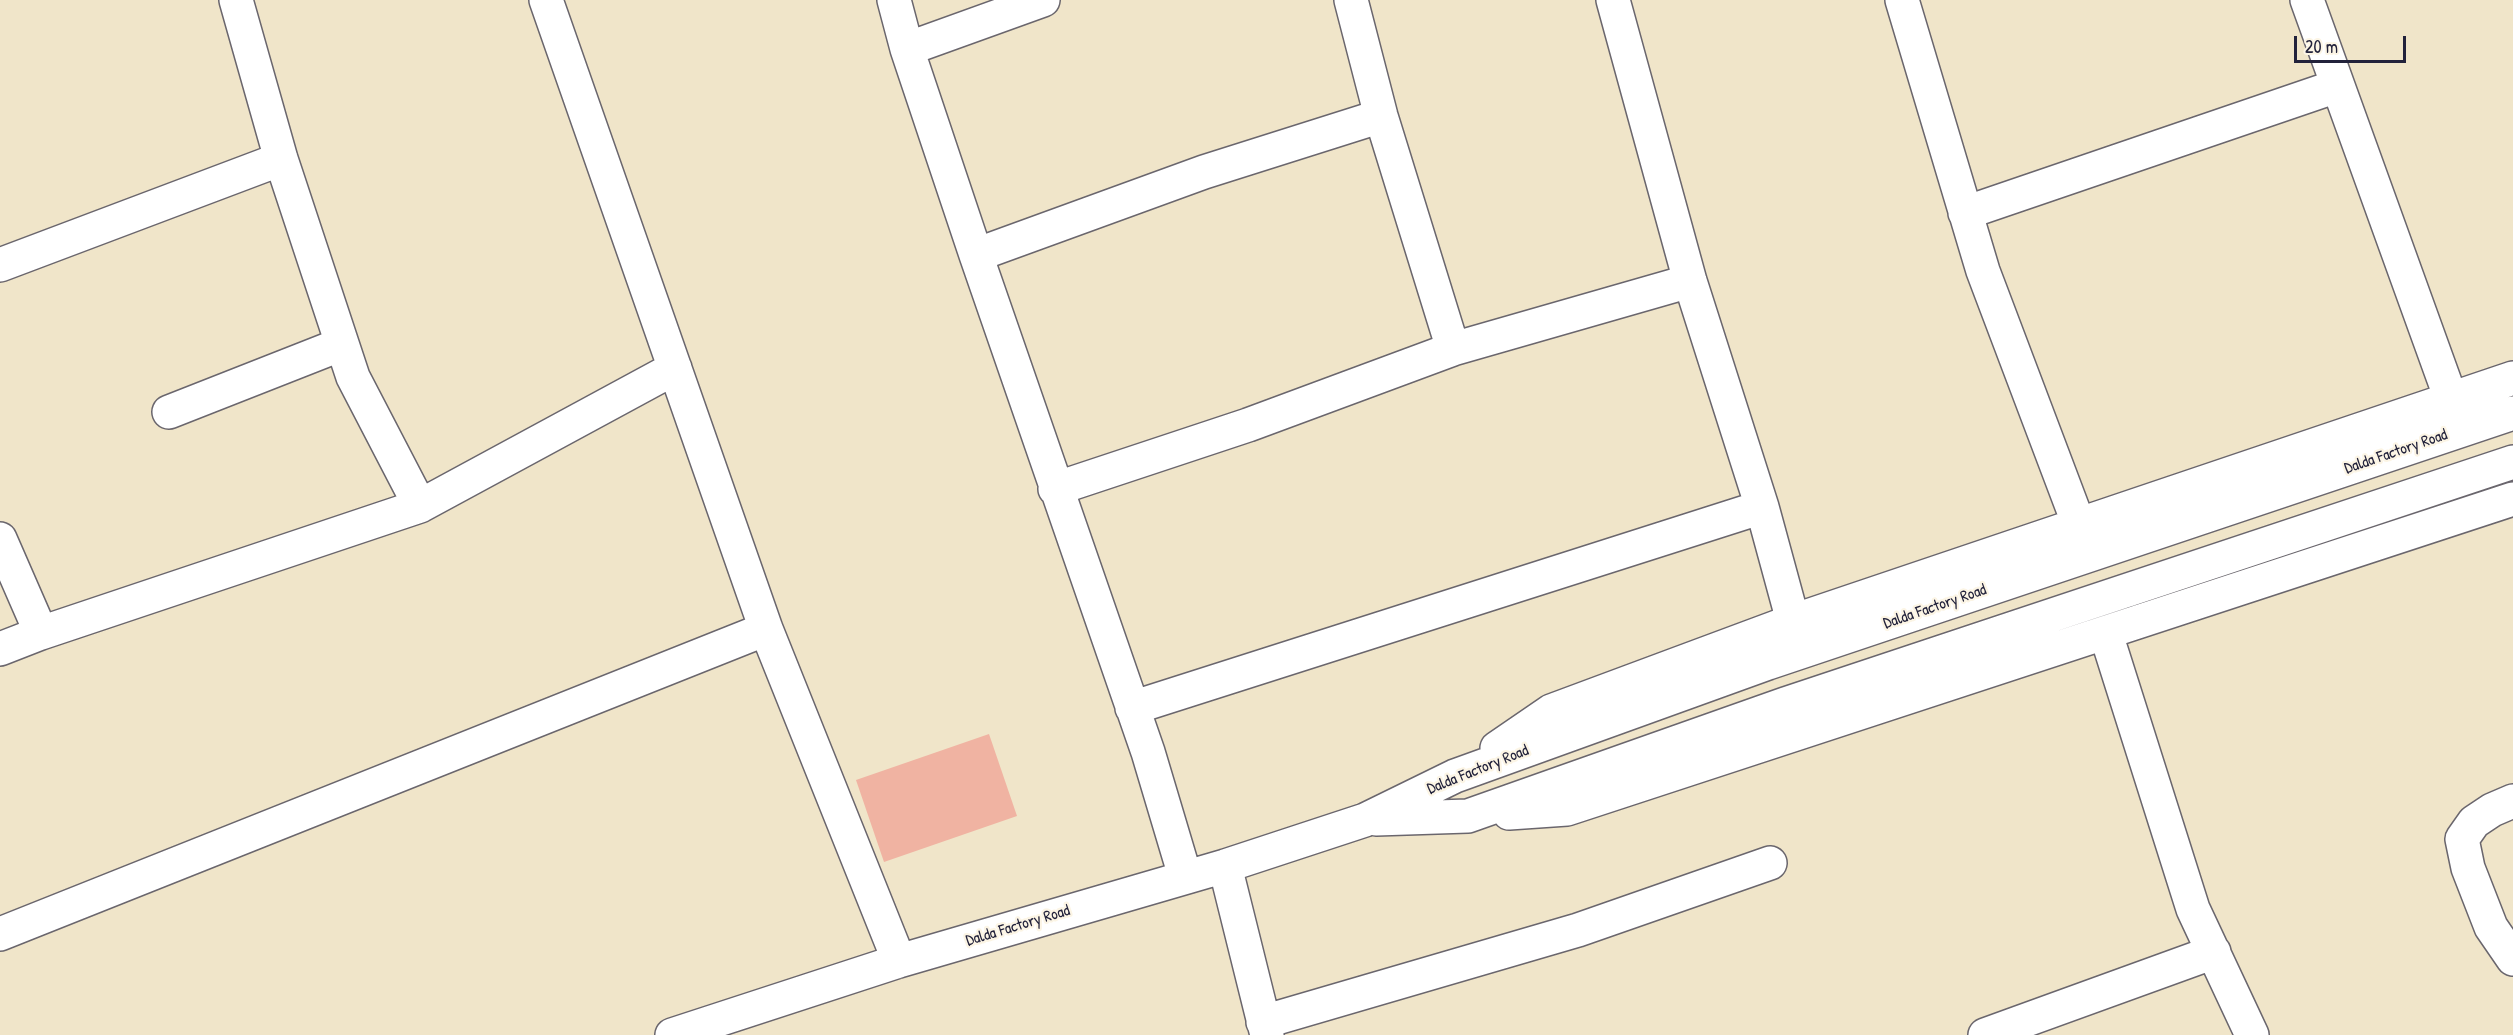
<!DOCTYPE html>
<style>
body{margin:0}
#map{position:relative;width:2513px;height:1035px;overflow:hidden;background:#f0e5c9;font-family:"Patrick Hand",sans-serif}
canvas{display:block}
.scale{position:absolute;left:2294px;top:36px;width:112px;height:27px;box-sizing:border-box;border:3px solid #22223b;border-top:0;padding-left:8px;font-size:18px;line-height:21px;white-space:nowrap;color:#22223b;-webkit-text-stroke:4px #fcf5e5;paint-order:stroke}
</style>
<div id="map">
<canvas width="2513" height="1035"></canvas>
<div class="scale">20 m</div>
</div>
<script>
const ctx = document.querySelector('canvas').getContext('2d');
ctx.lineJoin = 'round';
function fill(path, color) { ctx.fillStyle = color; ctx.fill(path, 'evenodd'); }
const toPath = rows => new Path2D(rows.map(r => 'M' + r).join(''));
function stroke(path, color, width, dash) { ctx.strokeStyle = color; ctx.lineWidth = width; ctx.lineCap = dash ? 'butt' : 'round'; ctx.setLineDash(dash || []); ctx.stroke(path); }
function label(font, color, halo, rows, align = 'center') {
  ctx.font = font + ' "Patrick Hand",sans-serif'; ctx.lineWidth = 4.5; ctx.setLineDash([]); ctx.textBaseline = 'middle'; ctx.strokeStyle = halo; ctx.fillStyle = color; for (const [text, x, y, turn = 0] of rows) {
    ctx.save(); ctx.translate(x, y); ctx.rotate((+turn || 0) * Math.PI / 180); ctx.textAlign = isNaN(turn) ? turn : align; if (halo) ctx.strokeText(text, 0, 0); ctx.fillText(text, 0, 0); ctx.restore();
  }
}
fill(toPath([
 [989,734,1017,816,884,862,856,780]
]), '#f0b3a2');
const minor = toPath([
 [546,0,766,629,899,961],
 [894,0,907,49,976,255,1148,752,1185,876],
 [1351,0,1381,116,1453,349],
 [1613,0,1690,281,1762,507,1793,621],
 [1902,0,1983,271,2079,525],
 [2307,0,2451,399],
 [907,49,1043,0],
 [1965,213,2337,86],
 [976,255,1204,172,1381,116],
 [0,265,281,159],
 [169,412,342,344],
 [1055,489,1248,425,1453,349,1690,281],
 [420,506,675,368],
 [0,539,41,633,0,649],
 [41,633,420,506,353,377,281,159,236,0],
 [2106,634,2193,909,2252,1035],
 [1132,708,1762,507],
 [1497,748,1551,711,1793,621,2513,378],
 [2513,801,2492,810,2474,822,2462,839,2468,868,2491,927,2513,959],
 [1509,813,1567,809,2513,499],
 [1376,819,1468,816,1785,704,2513,462],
 [1225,866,1267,1035],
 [0,934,766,629],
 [1263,1022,1578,930,1770,863],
 [672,1035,899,961,1225,866,1365,820,1455,776,1768,663,2513,413],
 [1985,1035,2214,952]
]);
stroke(minor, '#6a666d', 36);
stroke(minor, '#fff', 33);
label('16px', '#22223b', '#fcf5e5', [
 ["Dalda Factory Road",2396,452,-19],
 ["Dalda Factory Road",1935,607,-19],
 ["Dalda Factory Road",1478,770,-22],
 ["Dalda Factory Road",1018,926,-17]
]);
</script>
